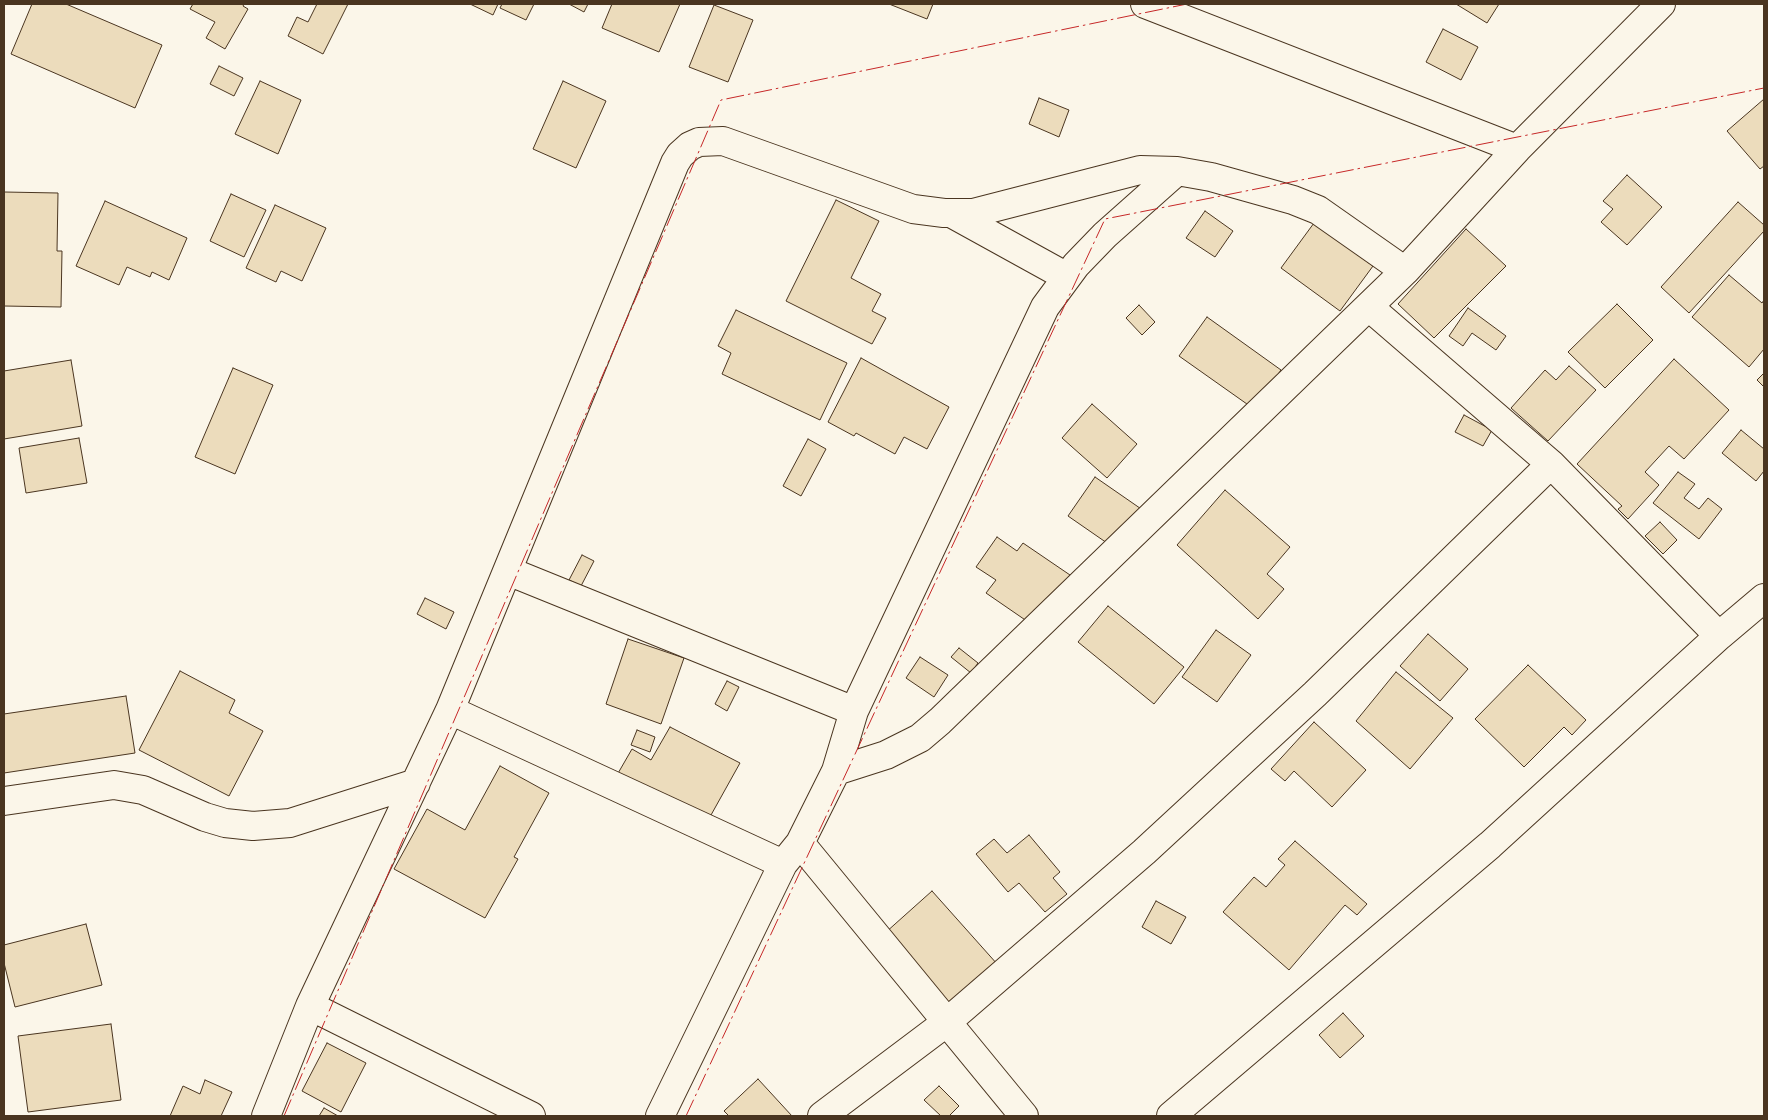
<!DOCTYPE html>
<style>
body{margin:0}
#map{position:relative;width:1768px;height:1120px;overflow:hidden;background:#fbf6e9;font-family:"Public Sans",sans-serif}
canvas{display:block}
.frame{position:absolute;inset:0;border:5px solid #4a3520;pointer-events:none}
</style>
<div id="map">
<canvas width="1768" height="1120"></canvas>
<div class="frame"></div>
</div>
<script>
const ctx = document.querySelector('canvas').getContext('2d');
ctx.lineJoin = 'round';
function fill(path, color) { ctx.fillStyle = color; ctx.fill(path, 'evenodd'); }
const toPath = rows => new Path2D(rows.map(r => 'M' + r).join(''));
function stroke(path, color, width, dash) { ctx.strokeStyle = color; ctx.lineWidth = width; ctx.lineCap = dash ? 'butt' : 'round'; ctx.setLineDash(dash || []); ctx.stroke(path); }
const building = toPath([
 [32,4,66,4,162,45,135,108,11,54,32,4],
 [193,4,244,4,243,6,248,9,225,49,206,38,215,22,190,9,193,4],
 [317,4,348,4,323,54,288,36,297,17,308,22,317,4],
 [470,4,498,4,493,15,470,4],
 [502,4,534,4,526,20,500,8,502,4],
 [569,4,588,4,584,12,569,4],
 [612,4,680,4,659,52,602,28,612,4],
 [889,4,933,4,927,19,889,4],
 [1456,4,1499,4,1487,23,1456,4],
 [714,5,753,20,728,82,689,67,714,5],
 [1443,29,1478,47,1461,80,1426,62,1443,29],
 [219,66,243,78,234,96,210,84,219,66],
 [260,81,301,100,278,154,235,134,260,81],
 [563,81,606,101,576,168,533,149,563,81],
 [1039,98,1069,110,1059,137,1029,124,1039,98],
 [1764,99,1764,166,1760,169,1727,131,1764,99],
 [1627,175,1662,207,1627,245,1601,222,1613,209,1603,201,1627,175],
 [4,192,58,193,57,251,62,251,61,307,4,306,4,192],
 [231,194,266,210,244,257,210,241,231,194],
 [836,200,879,221,851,278,881,294,872,311,886,318,872,344,786,301,836,200],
 [105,201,187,238,169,280,152,272,150,277,127,267,119,285,76,266,105,201],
 [1738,202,1764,225,1764,231,1689,313,1661,287,1738,202],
 [275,205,326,228,302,281,281,271,276,282,246,268,275,205],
 [1205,211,1233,231,1215,257,1186,238,1205,211],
 [1314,223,1373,266,1340,311,1281,268,1314,223],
 [1466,229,1506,266,1434,338,1398,304,1466,229],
 [1729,275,1762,303,1764,300,1764,349,1749,367,1692,317,1729,275],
 [1617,304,1653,340,1605,388,1568,352,1617,304],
 [1139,305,1155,322,1142,335,1126,318,1139,305],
 [1468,308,1506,336,1496,350,1472,333,1463,346,1449,336,1468,308],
 [736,310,847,363,820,420,722,374,731,353,718,346,736,310],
 [1207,317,1281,370,1254,409,1179,356,1207,317],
 [861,358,949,407,927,449,904,437,895,454,856,433,854,436,828,422,861,358],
 [1674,359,1729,410,1684,459,1669,446,1645,472,1659,485,1628,519,1618,509,1622,506,1577,464,1674,359],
 [71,360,82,426,4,439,4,371,71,360],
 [1569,366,1596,390,1548,441,1511,408,1545,370,1556,380,1569,366],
 [233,368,273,385,235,474,195,457,233,368],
 [1764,373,1764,387,1757,380,1764,373],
 [1092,404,1137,444,1107,478,1062,438,1092,404],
 [1464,415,1492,430,1483,446,1455,432,1464,415],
 [1741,430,1764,449,1764,471,1756,481,1722,453,1741,430],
 [79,438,87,483,26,493,19,448,79,438],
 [808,439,826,449,801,496,783,486,808,439],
 [1678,472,1695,484,1684,498,1699,509,1708,498,1722,509,1699,539,1653,503,1678,472],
 [1095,477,1147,513,1120,552,1068,516,1095,477],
 [1225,490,1290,547,1267,574,1284,589,1258,619,1177,545,1225,490],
 [1660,522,1677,540,1663,554,1645,536,1660,522],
 [997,537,1017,551,1023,543,1070,575,1034,626,986,593,996,580,976,567,997,537],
 [582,555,594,561,581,586,569,580,582,555],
 [425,598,454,612,446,629,417,614,425,598],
 [1108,606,1184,667,1154,704,1078,642,1108,606],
 [1216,630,1251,655,1217,702,1182,677,1216,630],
 [1428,634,1468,669,1440,701,1400,666,1428,634],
 [628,639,684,658,661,724,606,704,628,639],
 [959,648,978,663,971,673,951,657,959,648],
 [920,657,948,675,934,697,906,678,920,657],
 [1528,665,1586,720,1572,735,1564,727,1524,767,1475,719,1528,665],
 [180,671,235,700,229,713,263,731,229,796,139,750,180,671],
 [1396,672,1453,718,1410,769,1356,721,1396,672],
 [727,681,739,687,727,711,715,704,727,681],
 [126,696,135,753,4,773,4,714,126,696],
 [1314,722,1366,770,1332,807,1294,771,1285,781,1271,769,1314,722],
 [670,727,740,763,706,824,617,775,632,749,651,760,670,727],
 [637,730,655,737,650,752,631,745,637,730],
 [500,766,549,793,514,857,518,859,485,918,394,869,427,809,465,830,500,766],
 [1029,835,1060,872,1053,878,1067,894,1045,912,1019,883,1008,892,976,854,994,839,1007,853,1029,835],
 [1295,841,1367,904,1357,915,1345,905,1289,970,1223,912,1254,877,1266,887,1285,865,1278,859,1295,841],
 [932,891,998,965,951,1006,885,933,932,891],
 [1156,901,1186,917,1171,944,1142,927,1156,901],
 [86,924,102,985,15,1007,4,963,4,945,86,924],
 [1343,1013,1364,1036,1340,1058,1319,1035,1343,1013],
 [111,1024,121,1100,28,1112,18,1036,111,1024],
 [327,1043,366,1063,341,1112,302,1091,327,1043],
 [758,1079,792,1116,729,1116,724,1111,758,1079],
 [205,1080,232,1092,221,1116,170,1116,183,1086,200,1094,205,1080],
 [939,1086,959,1106,949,1116,941,1116,924,1100,939,1086],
 [324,1108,338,1116,319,1116,324,1108]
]);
fill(building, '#ecdcbc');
stroke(building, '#4a3520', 1);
const minor = toPath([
 [1145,4,1517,149,1661,4],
 [951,213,1067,277],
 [1551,464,1719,636],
 [508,571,854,711,836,771],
 [450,710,783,864],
 [854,711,1045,307,1076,265,1105,235,1177,171],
 [4,801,114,785,143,790,205,817,225,823,253,826,290,823,416,783],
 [800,843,1024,1116],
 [310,1006,531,1116],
 [266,1116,310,1006,450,710,675,163,680,155,690,146,699,142,723,141,913,209,944,213,973,213,1140,170,1177,171,1211,177,1293,200,1318,210,1405,271],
 [660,1116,783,864,800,843,836,771,886,755,920,738,940,721,1405,271,1517,149],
 [822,1116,947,1022,1144,852,1315,694,1551,464,1369,307],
 [1171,1116,1490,845,1719,636,1764,598]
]);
stroke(minor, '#4a3520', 30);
stroke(minor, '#fbf6e9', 28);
stroke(toPath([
 [284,1116,721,100,1187,4],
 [686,1116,1105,219,1764,88]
]), '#c62828', 1, [18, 4, 2.5, 4]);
</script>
